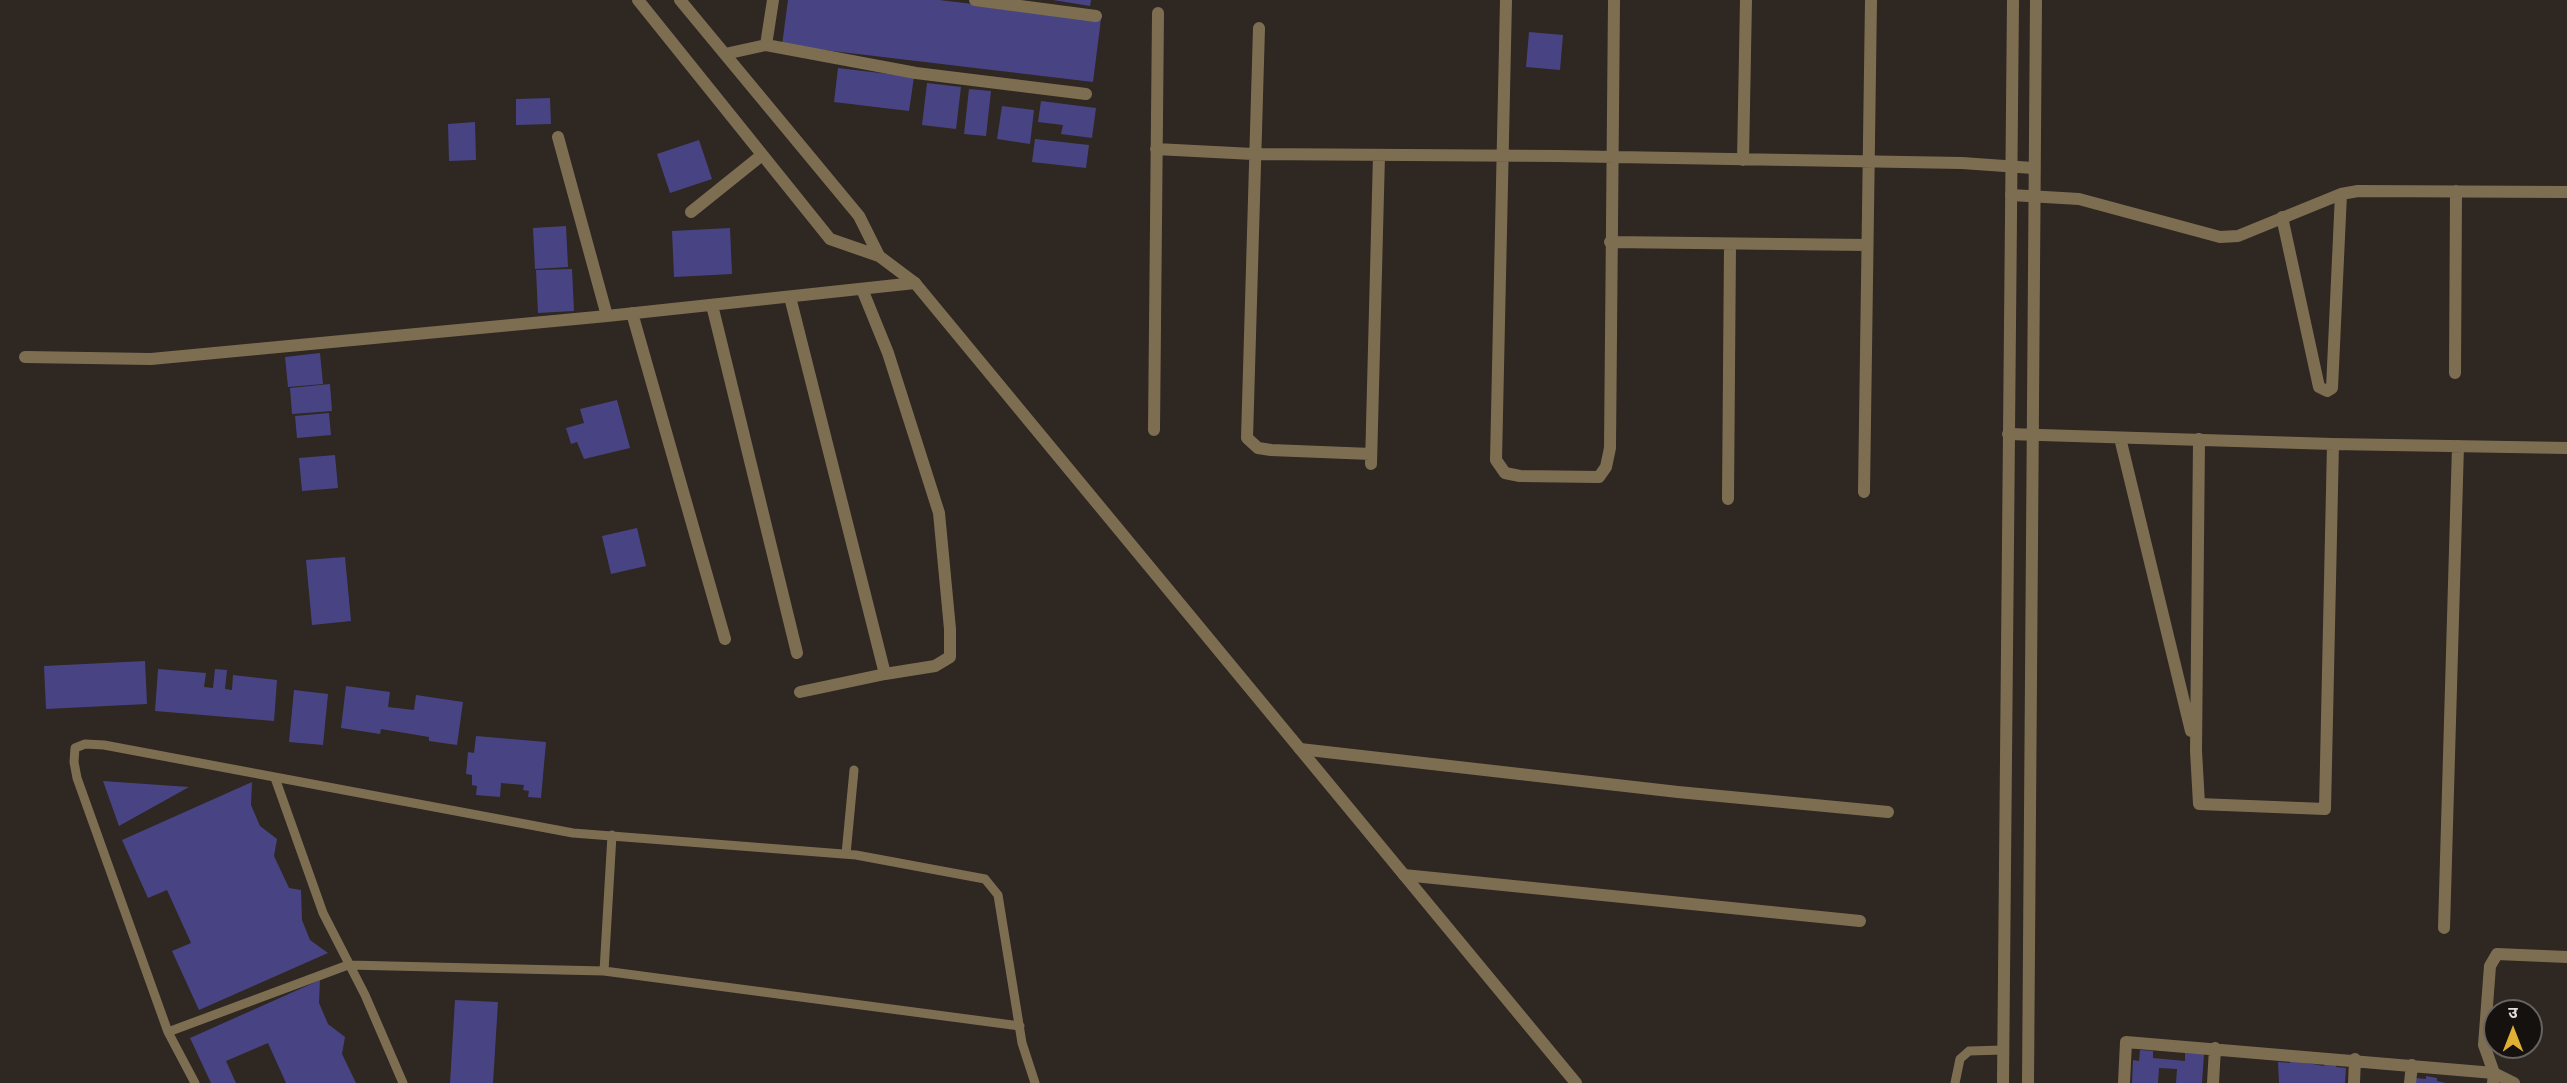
<!DOCTYPE html>
<meta charset="utf-8">
<style>
body{margin:0}
#map{position:relative;width:2567px;height:1083px;overflow:hidden;background:#2e2722;font-family:"Source Sans 3","Noto Sans Devanagari",sans-serif}
canvas{display:block}
.north{position:absolute;left:2483px;top:999px;width:60px;height:60px;box-sizing:border-box;background:#14110e;border:2px solid #666360;border-radius:50%;rotate:0deg;font-size:16px;font-weight:700;line-height:24px;text-align:center;color:#e2ddda}
.north::after{content:'';display:block;margin:auto;width:21px;height:27px;background:#e0b034;clip-path:polygon(50% 0,100% 100%,50% 72%,0 100%)}
</style>
<div id="map">
<canvas width="2567" height="1083"></canvas>
<div class="north">उ</div>
</div>
<script>
const ctx = document.querySelector('canvas').getContext('2d');
ctx.lineJoin = 'round';
function fill(path, color) { ctx.fillStyle = color; ctx.fill(path, 'evenodd'); }
const toPath = rows => new Path2D(rows.map(r => 'M' + r).join(''));
function stroke(path, color, width, dash) { ctx.strokeStyle = color; ctx.lineWidth = width; ctx.lineCap = dash ? 'butt' : 'round'; ctx.setLineDash(dash || []); ctx.stroke(path); }
fill(toPath([
 [788,0,939,0,1101,19,1093,82,782,45],
 [1053,0,1091,0,1090,6],
 [1529,32,1563,35,1560,70,1526,67],
 [838,68,914,77,909,111,834,102],
 [927,83,961,87,956,129,922,125],
 [969,89,991,91,986,136,964,134],
 [550,98,551,124,516,125,516,99],
 [1041,101,1096,108,1092,138,1061,134,1063,125,1038,122],
 [1002,106,1034,110,1030,144,997,139],
 [475,122,476,160,449,161,448,124],
 [1035,139,1089,145,1086,168,1032,162],
 [699,140,712,179,670,193,657,154],
 [566,226,568,267,535,269,533,228],
 [730,228,732,274,674,277,672,231],
 [572,269,574,311,538,313,536,270],
 [320,353,323,384,288,387,285,357],
 [330,384,332,411,292,414,290,388],
 [617,400,630,448,584,459,577,442,571,444,566,428,584,423,580,409],
 [329,413,331,435,297,438,295,416],
 [335,455,338,488,302,491,299,458],
 [637,528,646,566,611,574,602,536],
 [345,557,351,621,312,625,306,560],
 [145,661,147,704,46,709,44,666],
 [158,669,206,673,204,687,213,688,215,669,227,670,225,689,232,690,233,675,277,680,274,721,155,711],
 [346,686,390,692,388,707,414,710,416,695,463,702,457,745,429,741,429,737,381,729,380,734,341,728],
 [294,690,328,694,323,745,289,742],
 [476,736,546,742,541,798,528,797,529,791,523,790,524,785,501,783,500,797,476,795,477,786,472,785,472,775,466,774,468,752,474,753],
 [103,781,189,787,119,826],
 [252,782,251,805,260,826,277,839,274,856,289,888,301,890,302,920,310,940,328,953,199,1010,172,951,191,943,167,890,148,898,122,840],
 [320,980,319,1003,328,1024,345,1037,342,1054,356,1083,286,1083,268,1043,226,1061,236,1083,211,1083,190,1038],
 [455,1000,498,1002,493,1083,450,1083],
 [2140,1050,2153,1051,2153,1058,2185,1061,2185,1053,2204,1054,2202,1083,2176,1083,2177,1069,2159,1068,2158,1083,2132,1083,2133,1060,2139,1061],
 [2290,1060,2324,1066,2324,1063,2336,1064,2336,1067,2346,1068,2345,1083,2279,1083,2278,1062,2290,1063],
 [2426,1076,2437,1078,2437,1081,2446,1083,2414,1083,2415,1078,2426,1079]
]), '#484483');
stroke(toPath([
 [275,778,323,913,365,995,403,1083],
 [846,854,854,770],
 [604,971,612,835],
 [168,1032,348,965,604,971,1020,1026],
 [195,1083,168,1032,77,778,74,762,75,748,85,744,104,745,573,833,856,855,985,879,998,895,1022,1043,1035,1083],
 [1955,1083,1960,1059,1969,1051,2003,1050]
]), '#7e6e51', 9);
stroke(toPath([
 [975,0,1096,16],
 [1506,0,1496,460,1505,473,1520,476,1599,477,1606,467,1610,448,1614,0],
 [1259,28,1247,438,1258,448,1271,450,1371,454],
 [766,45,773,0],
 [725,54,766,45,916,73,1086,94],
 [558,137,607,316],
 [1156,149,1253,154,1558,156,1962,163,2033,168],
 [1743,160,1746,0],
 [2011,195,2079,199,2220,237,2238,236,2341,194,2358,191,2567,192],
 [691,212,762,155],
 [2282,217,2319,387,2327,391,2332,388,2341,194],
 [1610,242,1867,245],
 [790,297,885,674],
 [712,305,797,653],
 [632,313,725,639],
 [25,357,151,359,607,316,915,283],
 [2455,373,2456,191],
 [1154,430,1158,13],
 [2008,434,2333,444,2567,448],
 [2120,438,2191,731],
 [2199,439,2196,751,2199,804,2325,809,2333,444],
 [1371,464,1379,155],
 [1864,492,1871,0],
 [1728,499,1730,244],
 [800,692,885,674,935,666,950,657,950,629,939,513,888,353,862,289],
 [1300,749,1678,792,1888,812],
 [1404,875,1860,921],
 [2444,928,2458,446],
 [2124,1083,2126,1042,2494,1073,2484,1045,2490,966,2497,954,2567,957],
 [2213,1083,2215,1048],
 [2354,1083,2355,1059],
 [2410,1083,2412,1065],
 [2493,1083,2494,1073,2514,1083]
]), '#7e6e51', 12);
stroke(toPath([
 [638,0,830,239,879,256,915,283,1576,1083],
 [680,0,859,216,879,256],
 [2003,1083,2013,0],
 [2028,1083,2036,0]
]), '#7e6e51', 12);
</script>
